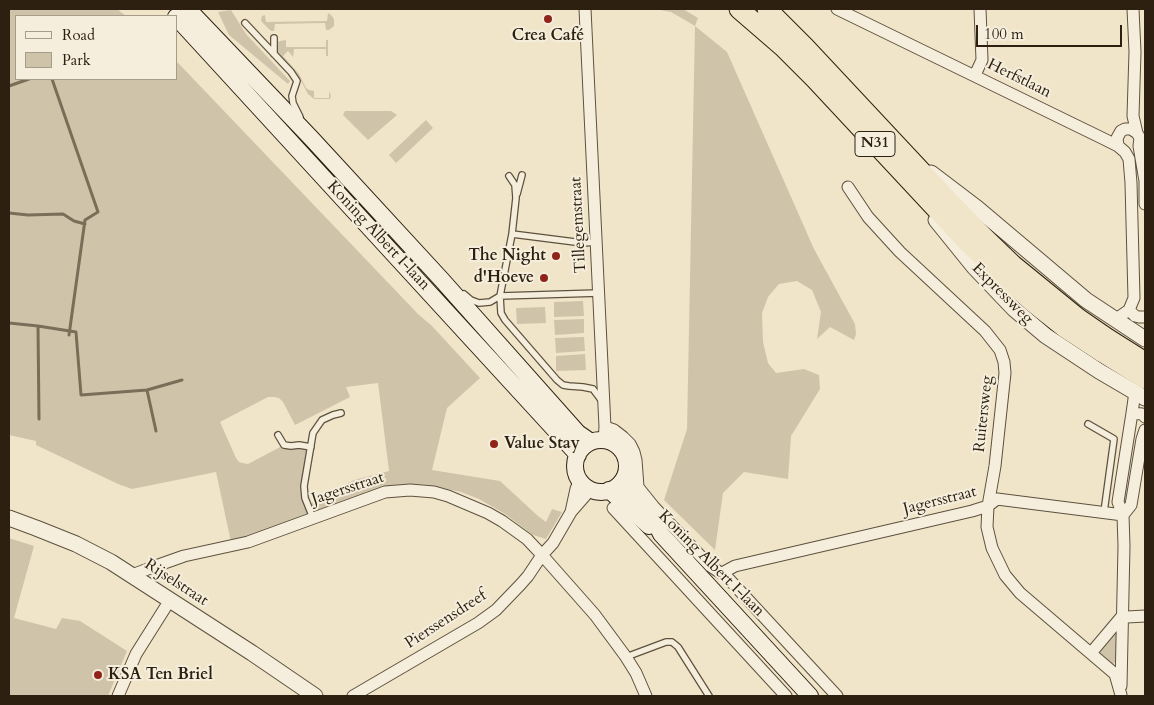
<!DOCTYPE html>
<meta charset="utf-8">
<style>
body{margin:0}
#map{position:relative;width:1154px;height:705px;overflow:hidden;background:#f0e5c9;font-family:Cardo,serif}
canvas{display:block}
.frame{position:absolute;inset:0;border:10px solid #2e2010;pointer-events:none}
.legend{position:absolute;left:15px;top:15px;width:162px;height:65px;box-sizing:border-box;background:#f5eedc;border:1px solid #a59c8a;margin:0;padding:6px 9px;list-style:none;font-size:15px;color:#2e2010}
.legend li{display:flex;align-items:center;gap:10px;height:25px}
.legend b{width:25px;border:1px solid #a59c8a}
.scale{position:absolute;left:976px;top:25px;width:146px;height:22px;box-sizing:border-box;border:2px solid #2e2010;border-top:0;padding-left:6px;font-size:15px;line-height:18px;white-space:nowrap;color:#2e2010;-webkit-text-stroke:4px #f5eedc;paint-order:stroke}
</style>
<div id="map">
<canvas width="1154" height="705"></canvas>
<div class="frame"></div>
<ul class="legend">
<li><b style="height:6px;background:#f5eedc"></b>Road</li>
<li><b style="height:14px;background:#cfc4aa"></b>Park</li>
</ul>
<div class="scale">100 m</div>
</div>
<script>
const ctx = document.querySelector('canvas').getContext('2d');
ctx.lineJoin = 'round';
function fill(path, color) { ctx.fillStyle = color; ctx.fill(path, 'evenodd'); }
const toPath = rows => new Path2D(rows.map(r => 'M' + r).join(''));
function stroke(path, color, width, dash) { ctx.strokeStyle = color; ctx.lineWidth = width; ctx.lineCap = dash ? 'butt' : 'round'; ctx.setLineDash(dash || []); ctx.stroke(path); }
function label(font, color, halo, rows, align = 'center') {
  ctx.font = font + ' Cardo,serif'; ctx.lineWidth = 4; ctx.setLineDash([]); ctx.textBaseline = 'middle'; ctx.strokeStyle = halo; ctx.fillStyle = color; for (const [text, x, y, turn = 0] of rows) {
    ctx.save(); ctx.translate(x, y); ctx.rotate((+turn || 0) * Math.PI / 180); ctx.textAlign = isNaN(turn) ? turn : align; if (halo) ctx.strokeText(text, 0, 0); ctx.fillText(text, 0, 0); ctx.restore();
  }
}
fill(toPath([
 [9,9,117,9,126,16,16,16,16,79,176,79,176,61,181,66,418,314,432,326,480,378,447,408,432,470,500,481,538,516,546,522,552,509,562,512,546,539,533,535,505,514,479,499,461,492,429,485,409,484,392,485,373,491,231,542,216,472,132,489,118,484,36,445,36,441,9,435],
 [378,383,389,471,354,480,308,505,304,486,311,447,284,445,248,464,243,463,239,462,236,458,220,422,268,397,274,397,279,398,283,402,295,425,350,397,346,387],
 [655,9,683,9,698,18,695,26,727,52,814,249,855,324,856,334,854,340,830,327,817,339,821,312,812,290,797,281,779,284,768,297,762,313,763,342,768,363,776,373,804,369,819,375,820,389,791,436,788,479,744,472,723,493,715,550,664,500,687,429,695,26,671,12],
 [231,10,246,34,290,81,288,84,229,35,218,12],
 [328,13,331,15,334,19,334,26,329,30,326,30,325,23,275,24,274,31,271,31,262,22,261,20,262,16,265,15,266,22,327,21],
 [286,40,286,47,326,47,326,40,328,40,328,56,326,56,326,49,294,49,293,57,288,51,283,56,299,74,306,88,309,90,314,91,314,98,329,98,329,91,331,96,330,99,314,99,308,94,298,75,276,50,276,45,278,42,280,41],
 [345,111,391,111,397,115,368,140,343,115],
 [426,120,433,128,396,163,389,155],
 [583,301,584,316,554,317,554,302],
 [545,307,546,323,517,324,516,308],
 [584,319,584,333,555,335,554,320],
 [584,337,585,351,556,353,555,338],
 [585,354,586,370,556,371,556,356],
 [9,538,34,546,14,618,56,629,62,618,80,621,127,651,108,696,9,696],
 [1115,634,1117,636,1116,662,1113,664,1111,664,1100,654,1100,652]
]), '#cfc4aa');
stroke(toPath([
 [52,79,98,212,85,220,69,335],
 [9,86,29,79],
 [9,213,28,215,63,214,74,221,85,224],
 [9,323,38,326],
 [147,390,182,380],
 [39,419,38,326,76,332,81,395,147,390,156,431]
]), '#7b6e59', 3);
const service = toPath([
 [245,23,291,72,297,81,292,96,293,103,300,117],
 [274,54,274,38],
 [509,176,515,185,516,198,512,234,500,296,501,313,505,320,557,380,563,385,569,386,583,387,593,389,602,401],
 [517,194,522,175],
 [512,234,583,243,597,242],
 [464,294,471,300,479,303,490,302,500,296,599,293],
 [1088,424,1114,439,1104,512],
 [278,435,284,445,291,446,299,445,311,447],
 [313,518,305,498,304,486,313,433,322,420,333,415,341,413],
 [626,657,666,642,672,642,678,647,709,696]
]);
const minor = toPath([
 [585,9,605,427,604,440],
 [837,9,1104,139,1118,146,1125,152,1129,159,1131,183,1134,298,1129,310,1116,319],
 [1133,9,1135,52,1133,116,1137,133,1140,138,1139,146,1145,181,1145,204],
 [975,75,982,60,980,9],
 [1118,146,1117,138,1121,131,1125,129,1131,129,1137,133],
 [848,187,868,217,900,252,985,331,1000,350,1004,362,1005,373,995,466,988,506,987,527,992,548,1005,575,1020,593,1115,674,1121,695],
 [1129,310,1135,316,1139,317,1145,317],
 [1132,413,1142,414,1145,417],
 [605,427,614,430,623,437,630,444,634,452,636,460,638,487,654,507,710,566,727,577,837,696],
 [613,508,786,696],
 [571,512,576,489,580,480],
 [1123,515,1131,505,1142,439,1145,430],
 [722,573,735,566,972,511,988,506,997,499,1123,515],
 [132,575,153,567,184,556,248,542,385,492,410,490,434,492,448,496,488,513,502,521,527,539,542,555,595,615,626,657,636,673,646,696],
 [1091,653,1123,615,1127,617,1145,616],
 [1121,686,1124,546,1123,515,1118,502,1132,413,1135,392],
 [118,696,136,654,170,600],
 [353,696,478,623,496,610,521,584,528,576,542,555,553,543,571,512,591,489]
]);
const tertiary = toPath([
 [931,173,977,208,1086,300,1145,339],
 [936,220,974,267,1014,309,1046,336,1099,371,1145,398],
 [9,518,36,528,76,544,111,562,252,653,315,696]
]);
const secondary = toPath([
 [188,9,312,139,441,279,578,433,591,442],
 [176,17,578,455],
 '575 466a26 26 0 1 1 52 0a26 26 0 1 1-52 0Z',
 [624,478,632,492,656,524,661,534,810,696],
 [609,490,649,526]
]);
const trunk = toPath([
 [739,9,783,47,815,79,967,242,1000,273,1031,301,1065,328,1103,353,1145,379],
 [767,9,805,47,950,202,983,236,1013,265,1078,318,1107,338,1145,362]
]);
stroke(service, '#5e513e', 8);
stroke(minor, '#5e513e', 13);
stroke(tertiary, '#5e513e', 17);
stroke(secondary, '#2e2010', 18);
stroke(trunk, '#2e2010', 21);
stroke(service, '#f5eedc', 5.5);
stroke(minor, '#f5eedc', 11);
stroke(tertiary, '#f5eedc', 15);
stroke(secondary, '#f5eedc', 16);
stroke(trunk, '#f0e5c9', 19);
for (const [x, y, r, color] of [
 [548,19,5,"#8f2418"],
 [556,256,5,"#8f2418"],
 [544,278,5,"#8f2418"],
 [494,444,5,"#8f2418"],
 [98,675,5,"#8f2418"]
]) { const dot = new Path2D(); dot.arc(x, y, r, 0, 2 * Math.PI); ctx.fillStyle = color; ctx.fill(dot); stroke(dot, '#f5eedc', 2); }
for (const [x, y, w] of [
 [875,144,40]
]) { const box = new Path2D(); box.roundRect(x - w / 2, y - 12.5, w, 25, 4); ctx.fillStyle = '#f5eedc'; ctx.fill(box); stroke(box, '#2e2010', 1); }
label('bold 15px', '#2e2010', null, [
 ["N31",875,144]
]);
label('bold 16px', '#2e2010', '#f5eedc', [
 ["Crea Café",548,36,"center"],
 ["The Night",546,256],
 ["d'Hoeve",534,278],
 ["Value Stay",504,444,"left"],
 ["KSA Ten Briel",108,675,"left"]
], 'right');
label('16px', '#2e2010', '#f5eedc', [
 ["Herfstlaan",1019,79,26],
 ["Tillegemstraat",579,225,-93],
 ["Koning Albert I-laan",378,236,47],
 ["Expressweg",1002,294,45],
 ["Ruitersweg",984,414,-84],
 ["Jagersstraat",348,489,-18],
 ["Jagersstraat",940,501,-14],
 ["Koning Albert I-laan",711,564,45],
 ["Rijselstraat",176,583,33],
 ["Pierssensdreef",446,620,-33]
]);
</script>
